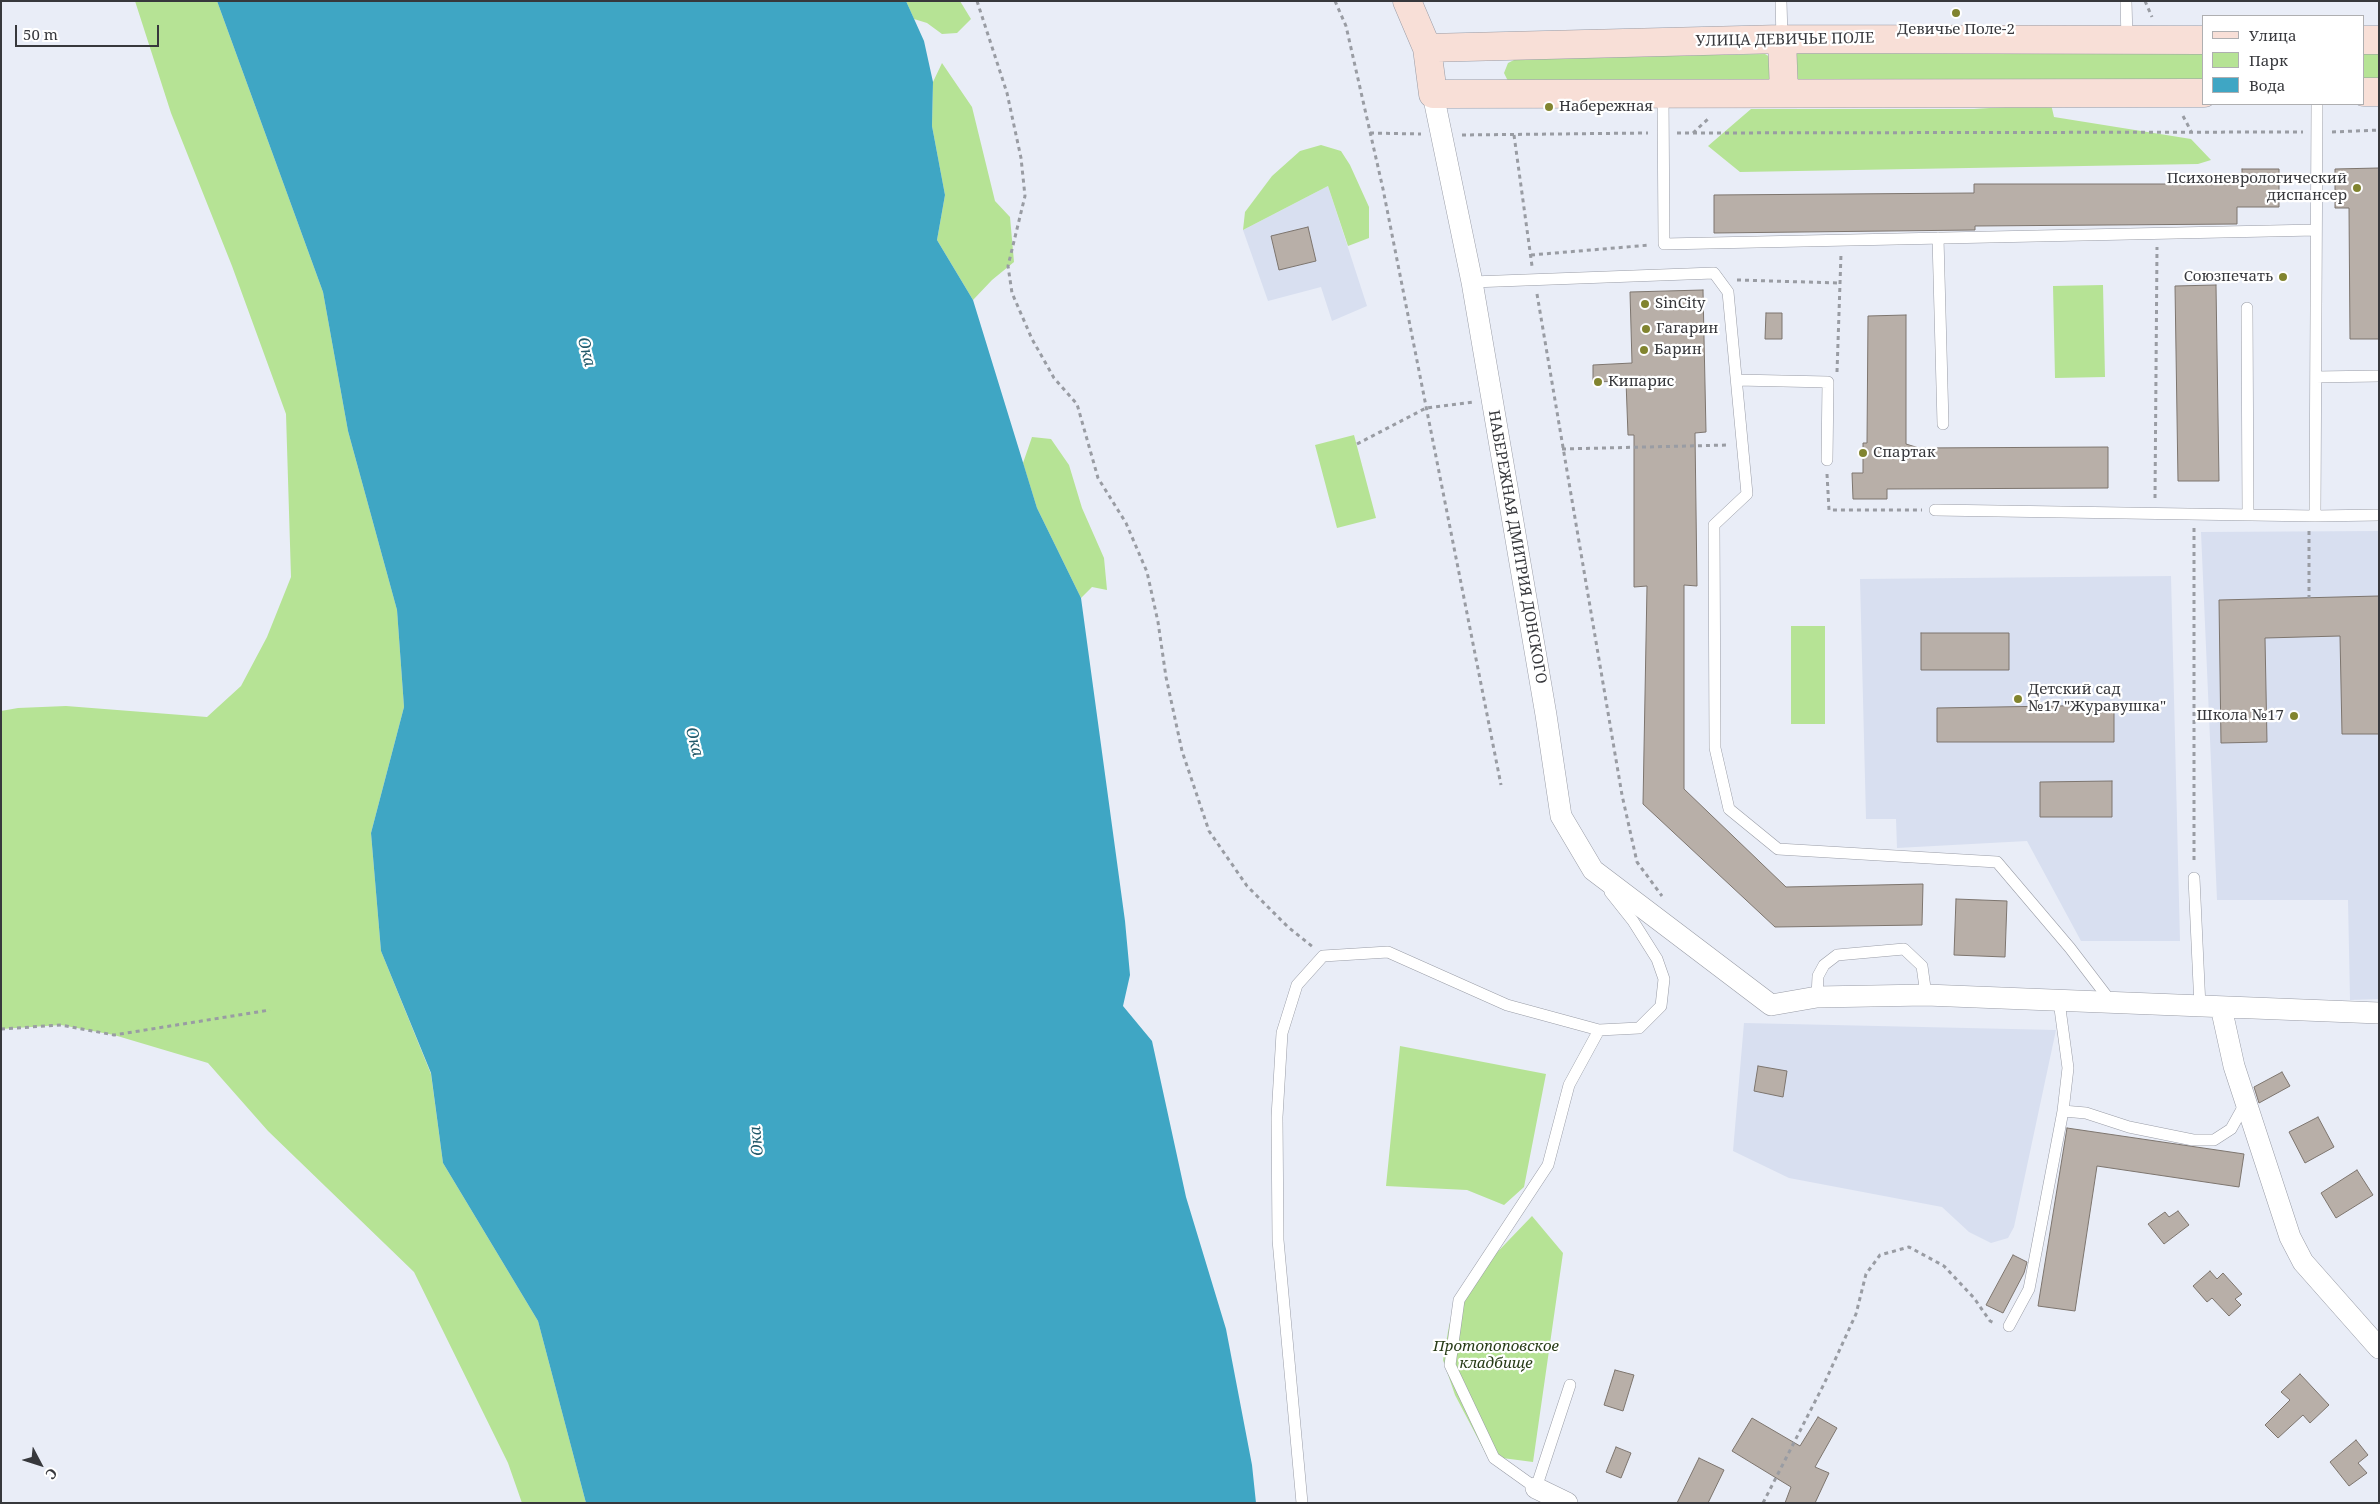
<!DOCTYPE html>
<meta charset="utf-8">
<style>
body{margin:0}
#map{position:relative;width:2380px;height:1504px;overflow:hidden;background:#e9edf7;font-family:"Noto Serif",serif}
canvas{display:block}
.frame{position:absolute;inset:0;border:2px solid #37383c;pointer-events:none}
.legend{position:absolute;left:2202px;top:15px;width:162px;height:90px;box-sizing:border-box;background:#fff;border:1px solid #afafb1;margin:0;padding:6px 9px;list-style:none;font-size:15px;color:#37383c}
.legend li{display:flex;align-items:center;gap:10px;height:25px}
.legend b{width:25px;border:1px solid #afafb1}
.north{position:absolute;left:15px;top:1439px;width:50px;height:50px;-webkit-text-stroke:4px #fff;paint-order:stroke;rotate:130deg;font-size:14px;font-weight:700;line-height:20px;text-align:center;color:#37383c}
.north::after{content:'';display:block;margin:auto;width:18px;height:22px;background:#37383c;clip-path:polygon(50% 0,100% 100%,50% 72%,0 100%)}
.scale{position:absolute;left:15px;top:25px;width:144px;height:22px;box-sizing:border-box;border:2px solid #37383c;border-top:0;padding-left:6px;font-size:15px;line-height:18px;white-space:nowrap;color:#37383c;-webkit-text-stroke:4px #fff;paint-order:stroke}
</style>
<div id="map">
<canvas width="2380" height="1504"></canvas>
<div class="frame"></div>
<ul class="legend">
<li><b style="height:6px;background:#f8dfd7"></b>Улица</li>
<li><b style="height:14px;background:#b6e395"></b>Парк</li>
<li><b style="height:14px;background:#3fa6c4"></b>Вода</li>
</ul>
<div class="north">С</div>
<div class="scale">50 m</div>
</div>
<script>
const ctx = document.querySelector('canvas').getContext('2d');
ctx.lineJoin = 'round';
function fill(path, color) { ctx.fillStyle = color; ctx.fill(path, 'evenodd'); }
const toPath = rows => new Path2D(rows.map(r => 'M' + r).join(''));
function stroke(path, color, width, dash) { ctx.strokeStyle = color; ctx.lineWidth = width; ctx.lineCap = dash ? 'butt' : 'round'; ctx.setLineDash(dash || []); ctx.stroke(path); }
function label(font, color, halo, rows, align = 'center') {
  ctx.font = font + ' "Noto Serif",serif'; ctx.lineWidth = 4.5; ctx.setLineDash([]); ctx.textBaseline = 'middle'; ctx.strokeStyle = halo; ctx.fillStyle = color; for (const [text, x, y, turn = 0] of rows) {
    ctx.save(); ctx.translate(x, y); ctx.rotate((+turn || 0) * Math.PI / 180); ctx.textAlign = isNaN(turn) ? turn : align; if (halo) ctx.strokeText(text, 0, 0); ctx.fillText(text, 0, 0); ctx.restore();
  }
}
fill(toPath([
 [1328,186,1367,306,1332,321,1321,287,1268,301,1243,230],
 [2379,531,2379,999,2350,1000,2348,900,2217,900,2201,532],
 [2171,576,2180,941,2081,941,2027,841,1897,848,1896,819,1866,819,1860,579],
 [1744,1023,2056,1030,2014,1227,2008,1238,1991,1243,1969,1232,1942,1207,1789,1178,1733,1151]
]), '#d8dff0');
fill(toPath([
 [135,1,217,1,323,292,348,431,397,610,404,707,371,833,381,951,431,1074,443,1163,538,1321,586,1503,522,1503,508,1463,414,1272,268,1131,208,1063,114,1035,61,1025,1,1029,1,711,18,708,66,706,207,717,241,686,267,637,291,577,286,414,232,266,171,113],
 [906,1,960,1,971,19,957,33,942,34,927,23,914,19],
 [2364,47,2379,47,2379,80,2364,79],
 [2204,49,2204,82,1796,81,1792,50],
 [1765,54,1770,57,1774,81,1509,83,1504,73,1508,63,1518,58],
 [942,63,972,107,995,201,1010,217,1014,262,992,280,973,300,937,240,945,195,932,126,933,82],
 [2051,104,2054,117,2191,139,2211,160,2198,164,1740,172,1708,146,1751,109,1974,109],
 [1321,145,1341,151,1350,165,1369,207,1369,238,1348,246,1328,186,1243,230,1245,212,1272,176,1300,151],
 [2103,285,2105,377,2055,378,2053,286],
 [1354,435,1376,518,1337,528,1315,445],
 [1032,437,1051,439,1069,465,1082,508,1104,558,1107,590,1092,587,1081,598,1037,508,1023,463],
 [1791,626,1825,626,1825,724,1791,724],
 [1400,1046,1546,1074,1524,1187,1504,1205,1467,1190,1386,1186],
 [1532,1216,1563,1253,1533,1462,1487,1456,1455,1395,1443,1360,1449,1326,1459,1292]
]), '#b6e395');
fill(toPath([
 [217,1,906,1,924,41,933,82,932,126,945,195,937,240,973,300,1037,508,1081,598,1125,921,1130,975,1123,1006,1152,1041,1186,1197,1226,1329,1252,1465,1256,1503,586,1503,538,1321,443,1163,431,1073,381,951,371,833,404,707,397,610,348,431,323,292]
]), '#3fa6c4');
const building = toPath([
 [2379,168,2379,339,2350,339,2349,208,2335,208,2335,169,2379,168],
 [2242,169,2279,169,2279,207,2237,207,2237,224,1975,226,1975,230,1714,233,1714,195,1974,193,1974,184,2242,184,2242,169],
 [1308,227,1316,261,1279,270,1271,236,1308,227],
 [2216,285,2219,481,2178,481,2175,286,2216,285],
 [1703,290,1706,432,1695,433,1697,586,1684,585,1684,789,1786,887,1923,884,1922,925,1775,927,1643,804,1647,586,1634,587,1634,435,1628,435,1626,381,1593,382,1593,365,1632,363,1630,292,1703,290],
 [1766,313,1782,313,1782,339,1765,339,1766,313],
 [1906,315,1906,444,1919,448,2108,447,2108,488,1887,489,1887,499,1853,499,1852,473,1863,473,1863,443,1867,443,1868,316,1906,315],
 [2379,596,2379,734,2342,734,2340,636,2265,638,2267,742,2221,743,2219,600,2379,596],
 [1921,633,2009,633,2009,670,1921,670,1921,633],
 [2114,705,2114,742,1937,742,1937,708,2114,705],
 [2112,781,2112,817,2040,817,2040,782,2112,781],
 [1956,899,2007,901,2005,957,1954,955,1956,899],
 [1758,1066,1787,1071,1783,1097,1754,1091,1758,1066],
 [2282,1072,2290,1086,2259,1103,2254,1087,2282,1072],
 [2318,1117,2334,1147,2305,1163,2289,1132,2318,1117],
 [2067,1128,2244,1154,2239,1187,2097,1166,2075,1311,2038,1306,2067,1128],
 [2357,1170,2373,1195,2336,1218,2321,1193,2357,1170],
 [2178,1211,2189,1225,2164,1244,2148,1224,2165,1212,2169,1217,2178,1211],
 [2013,1255,2027,1262,2024,1273,2003,1313,1986,1305,2013,1255],
 [2210,1271,2217,1279,2223,1273,2242,1294,2235,1299,2241,1305,2229,1316,2212,1298,2207,1302,2193,1286,2210,1271],
 [1615,1370,1634,1375,1623,1411,1604,1405,1615,1370],
 [2300,1374,2329,1405,2310,1423,2303,1415,2278,1438,2265,1425,2290,1400,2281,1392,2300,1374],
 [1818,1417,1837,1428,1815,1467,1829,1473,1815,1503,1785,1503,1791,1487,1732,1451,1752,1418,1800,1446,1818,1417],
 [2356,1440,2368,1455,2358,1463,2367,1473,2349,1486,2330,1462,2356,1440],
 [1616,1447,1631,1453,1621,1478,1606,1472,1616,1447],
 [1699,1458,1724,1470,1708,1503,1677,1503,1699,1458]
]);
fill(building, '#b8afa8');
stroke(building, '#7d756e', 1);
const lane = toPath([
 [1781,1,1782,39],
 [2126,1,2127,40],
 [1663,93,1664,244,2316,230],
 [2317,104,2315,516,2379,515],
 [1938,238,1943,424],
 [1472,282,1714,273,1728,292,1747,494,1714,525,1715,748,1729,809,1778,849,1997,862,2070,948,2112,1003],
 [2247,308,2248,515],
 [2316,377,2379,376],
 [1737,380,1828,382,1827,460],
 [1935,510,2315,516],
 [2194,878,2200,1007],
 [1817,997,1818,976,1824,965,1837,955,1904,949,1922,966,1926,995],
 [2059,1001,2068,1068,2063,1111],
 [1599,1030,1639,1028,1661,1006,1664,979,1657,959,1633,921,1610,892],
 [2009,1326,2029,1289,2063,1111,2086,1113,2129,1127,2193,1140,2214,1140,2231,1129,2246,1102],
 [1302,1503,1278,1240,1277,1117,1282,1033,1297,985,1323,956,1388,952,1507,1005,1599,1030,1569,1085,1548,1165,1459,1300,1450,1365,1494,1458,1536,1488,1570,1385]
]);
const street = toPath([
 [1433,94,1472,282,1546,715,1561,816,1593,870,1771,1005,1817,997,1926,995,2379,1013],
 [2221,1007,2234,1066,2290,1237,2303,1262,2379,1348],
 [1536,1488,1567,1503]
]);
const secondary = toPath([
 [1407,1,1427,48,1433,94,2204,93],
 [1782,39,1784,93],
 [2364,40,2379,40],
 [1427,48,1782,39,2204,40],
 [2364,92,2379,92]
]);
stroke(lane, '#999ca6', 12);
stroke(street, '#999ca6', 22);
stroke(secondary, '#999ca6', 29);
stroke(toPath([
 [977,1,1007,93,1021,158,1025,196,1008,266,1012,293,1032,339,1054,378,1077,404,1098,478,1126,523,1147,572,1158,622,1166,677,1182,751,1209,831,1247,886,1288,927,1313,947],
 [1335,1,1346,26,1383,189,1501,785],
 [2145,1,2152,17],
 [2183,116,2191,131],
 [2332,132,2379,130],
 [1370,133,1421,134],
 [1677,133,2303,132],
 [1693,133,1710,117],
 [1462,135,1648,133],
 [1514,135,1532,266],
 [1531,255,1650,245],
 [1737,280,1840,283],
 [1537,294,1622,795,1637,862,1662,896],
 [1837,372,1841,254],
 [1357,444,1426,408,1473,402],
 [1562,449,1729,445],
 [1827,474,1829,510,1922,510],
 [2155,498,2157,247],
 [2194,528,2194,864],
 [2309,531,2309,598],
 [1,1029,61,1025,114,1035,270,1010],
 [1763,1503,1824,1384,1856,1314,1866,1274,1880,1255,1909,1247,1944,1266,1974,1298,1990,1321,1996,1324]
]), '#999ca3', 3, [4, 4]);
stroke(lane, '#fff', 11);
stroke(street, '#fff', 21);
stroke(secondary, '#f8dfd7', 28);
for (const [x, y, r, color] of [
 [1956,13,5,"#81842f"],
 [1549,107,5,"#81842f"],
 [2357,188,5,"#81842f"],
 [2283,277,5,"#81842f"],
 [1645,304,5,"#81842f"],
 [1646,329,5,"#81842f"],
 [1644,350,5,"#81842f"],
 [1598,382,5,"#81842f"],
 [1863,453,5,"#81842f"],
 [2018,699,5,"#81842f"],
 [2294,716,5,"#81842f"]
]) { const dot = new Path2D(); dot.arc(x, y, r, 0, 2 * Math.PI); ctx.fillStyle = color; ctx.fill(dot); stroke(dot, '#fff', 2); }
label('15px', '#37383c', '#fff', [
 ["Девичье Поле-2",1956,30,"center"],
 ["Набережная",1559,107],
 ["Психоневрологический",2347,179,"right"],
 ["диспансер",2347,196,"right"],
 ["Союзпечать",2273,277,"right"],
 ["SinCity",1655,304],
 ["Гагарин",1656,329],
 ["Барин",1654,350],
 ["Кипарис",1608,382],
 ["Спартак",1873,453],
 ["Детский сад",2028,690],
 ["№17 \"Журавушка\"",2028,707],
 ["Школа №17",2284,716,"right"]
], 'left');
label('15px', '#37383c', '#fff', [
 ["УЛИЦА ДЕВИЧЬЕ ПОЛЕ",1785,40,-1],
 ["НАБЕРЕЖНАЯ ДМИТРИЯ ДОНСКОГО",1517,547,80]
]);
label('italic 15px', '#273b17', '#fff', [
 ["Протопоповское",1496,1347],
 ["кладбище",1496,1364]
]);
label('italic 16px', '#235a6b', '#fff', [
 ["Ока",586,352,75],
 ["Ока",694,742,75],
 ["Ока",757,1141,-96]
]);
</script>
